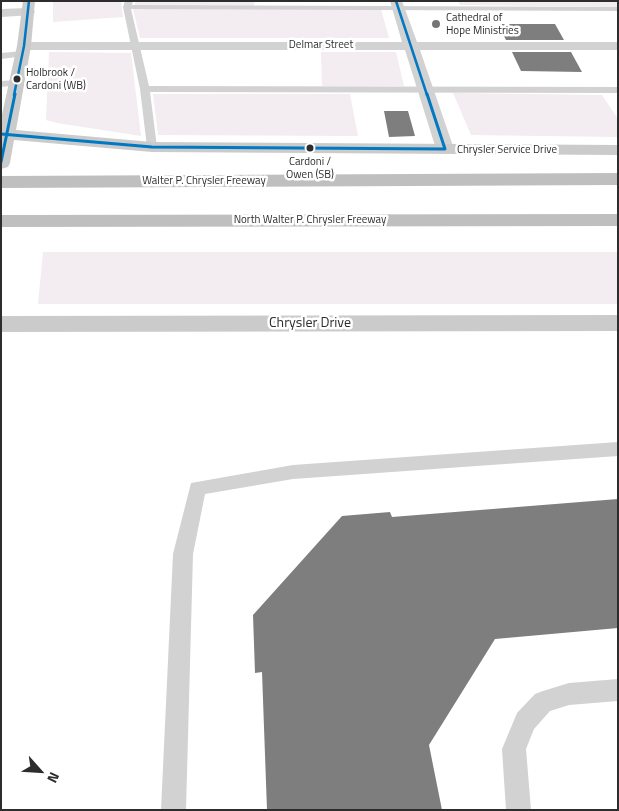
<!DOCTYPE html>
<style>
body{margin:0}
#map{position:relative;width:619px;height:811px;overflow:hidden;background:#fff;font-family:"Titillium Web",sans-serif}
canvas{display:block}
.frame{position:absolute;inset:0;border:2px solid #2d2d2d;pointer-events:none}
.north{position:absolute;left:15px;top:746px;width:50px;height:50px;-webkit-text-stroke:4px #fff;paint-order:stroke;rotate:116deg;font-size:14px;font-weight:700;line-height:20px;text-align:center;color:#2d2d2d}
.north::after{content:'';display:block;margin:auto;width:18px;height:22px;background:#2d2d2d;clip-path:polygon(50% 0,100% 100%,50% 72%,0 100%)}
</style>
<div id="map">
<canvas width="619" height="811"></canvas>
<div class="frame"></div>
<div class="north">N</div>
</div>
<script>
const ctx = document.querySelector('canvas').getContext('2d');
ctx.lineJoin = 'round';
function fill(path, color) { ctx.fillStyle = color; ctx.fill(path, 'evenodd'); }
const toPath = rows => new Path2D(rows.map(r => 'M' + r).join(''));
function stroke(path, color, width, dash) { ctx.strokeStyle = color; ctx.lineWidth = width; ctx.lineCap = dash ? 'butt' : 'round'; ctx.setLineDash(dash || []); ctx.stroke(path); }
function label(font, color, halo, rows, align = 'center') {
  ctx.font = font + ' "Titillium Web",sans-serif'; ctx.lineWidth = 5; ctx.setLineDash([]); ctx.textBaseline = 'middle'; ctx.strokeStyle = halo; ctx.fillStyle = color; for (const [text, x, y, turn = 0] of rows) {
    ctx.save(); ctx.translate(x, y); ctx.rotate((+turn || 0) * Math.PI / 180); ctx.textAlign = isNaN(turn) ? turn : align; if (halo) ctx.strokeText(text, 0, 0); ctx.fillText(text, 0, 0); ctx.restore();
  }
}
fill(toPath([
 [53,1,121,1,123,17,53,22],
 [136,1,255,1,254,6,134,6],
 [458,1,618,1,618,7,460,5],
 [133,9,381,9,389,38,140,38],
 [49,52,131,53,141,136,57,123,46,120],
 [321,52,396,52,404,86,322,86],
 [453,93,602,95,618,119,618,137,471,135],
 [153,94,350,94,358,136,158,135],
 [43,252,618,252,618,304,38,304]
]), '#f3ecf1');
fill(toPath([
 [498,24,555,24,564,40,506,40],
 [512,52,571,52,582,72,521,71],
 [384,111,408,111,415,136,389,137],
 [618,499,618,628,495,639,429,745,442,810,267,810,262,672,255,673,253,615,342,516,390,512,392,517]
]), '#7e7e7e');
fill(toPath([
 [125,1,133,1,132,5,618,7,618,11,131,9,149,86,618,87,618,93,150,92,157,147,152,150,147,147,140,89,123,7,125,1],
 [22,51,25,52,25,56,1,59,1,53,22,51],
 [17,80,20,81,20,85,1,87,1,81,17,80],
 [618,442,618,456,293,479,205,494,193,554,186,810,161,810,173,554,191,483,293,465,618,442],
 [618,679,618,701,569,705,550,711,534,729,526,749,531,810,506,810,502,749,517,713,535,694,543,691,569,683,618,679]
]), '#d2d2d2');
fill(toPath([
 [390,1,402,1,417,42,618,42,618,50,420,50,454,149,451,153,445,154,439,153,436,149,405,50,24,50,19,49,17,46,19,43,24,42,402,42,390,1],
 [28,8,33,9,35,12,33,15,1,17,1,9,28,8]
]), '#d2d2d2');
fill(toPath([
 [23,1,35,1,31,46,16,130,152,142,618,145,618,155,152,152,14,140,10,163,8,167,1,169,1,119,17,46,23,1],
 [618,315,618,331,1,332,1,316,618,315]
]), '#cbcbcb');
fill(toPath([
 [618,173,618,185,1,188,1,176,618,173],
 [618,214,618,226,1,227,1,215,618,214]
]), '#bfbfbf');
stroke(toPath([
 [396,1,427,95],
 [14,95,24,46,29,1]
]), '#0079c2', 2.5);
stroke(toPath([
 [1,134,152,147,445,149,427,94],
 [1,162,15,94]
]), '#0079c2', 3);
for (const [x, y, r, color] of [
 [436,24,5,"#767676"],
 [17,79,4.5,"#2d2d2d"],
 [310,148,4.5,"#2d2d2d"]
]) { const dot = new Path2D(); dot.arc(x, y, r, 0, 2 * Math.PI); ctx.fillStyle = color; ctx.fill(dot); stroke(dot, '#fff', 2); }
label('11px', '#2d2d2d', '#fff', [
 ["Cathedral of",446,18],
 ["Hope Ministries",446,31]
], 'left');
label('11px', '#2d2d2d', '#fff', [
 ["Delmar Street",321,45],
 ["Chrysler Service Drive",507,150],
 ["Walter P. Chrysler Freeway",204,181],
 ["North Walter P. Chrysler Freeway",310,220]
]);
label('11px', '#2d2d2d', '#fff', [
 ["Holbrook /",26,73],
 ["Cardoni (WB)",26,86],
 ["Cardoni /",310,162,"center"],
 ["Owen (SB)",310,175,"center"]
], 'left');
label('14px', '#2d2d2d', '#fff', [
 ["Chrysler Drive",310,324]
]);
</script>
